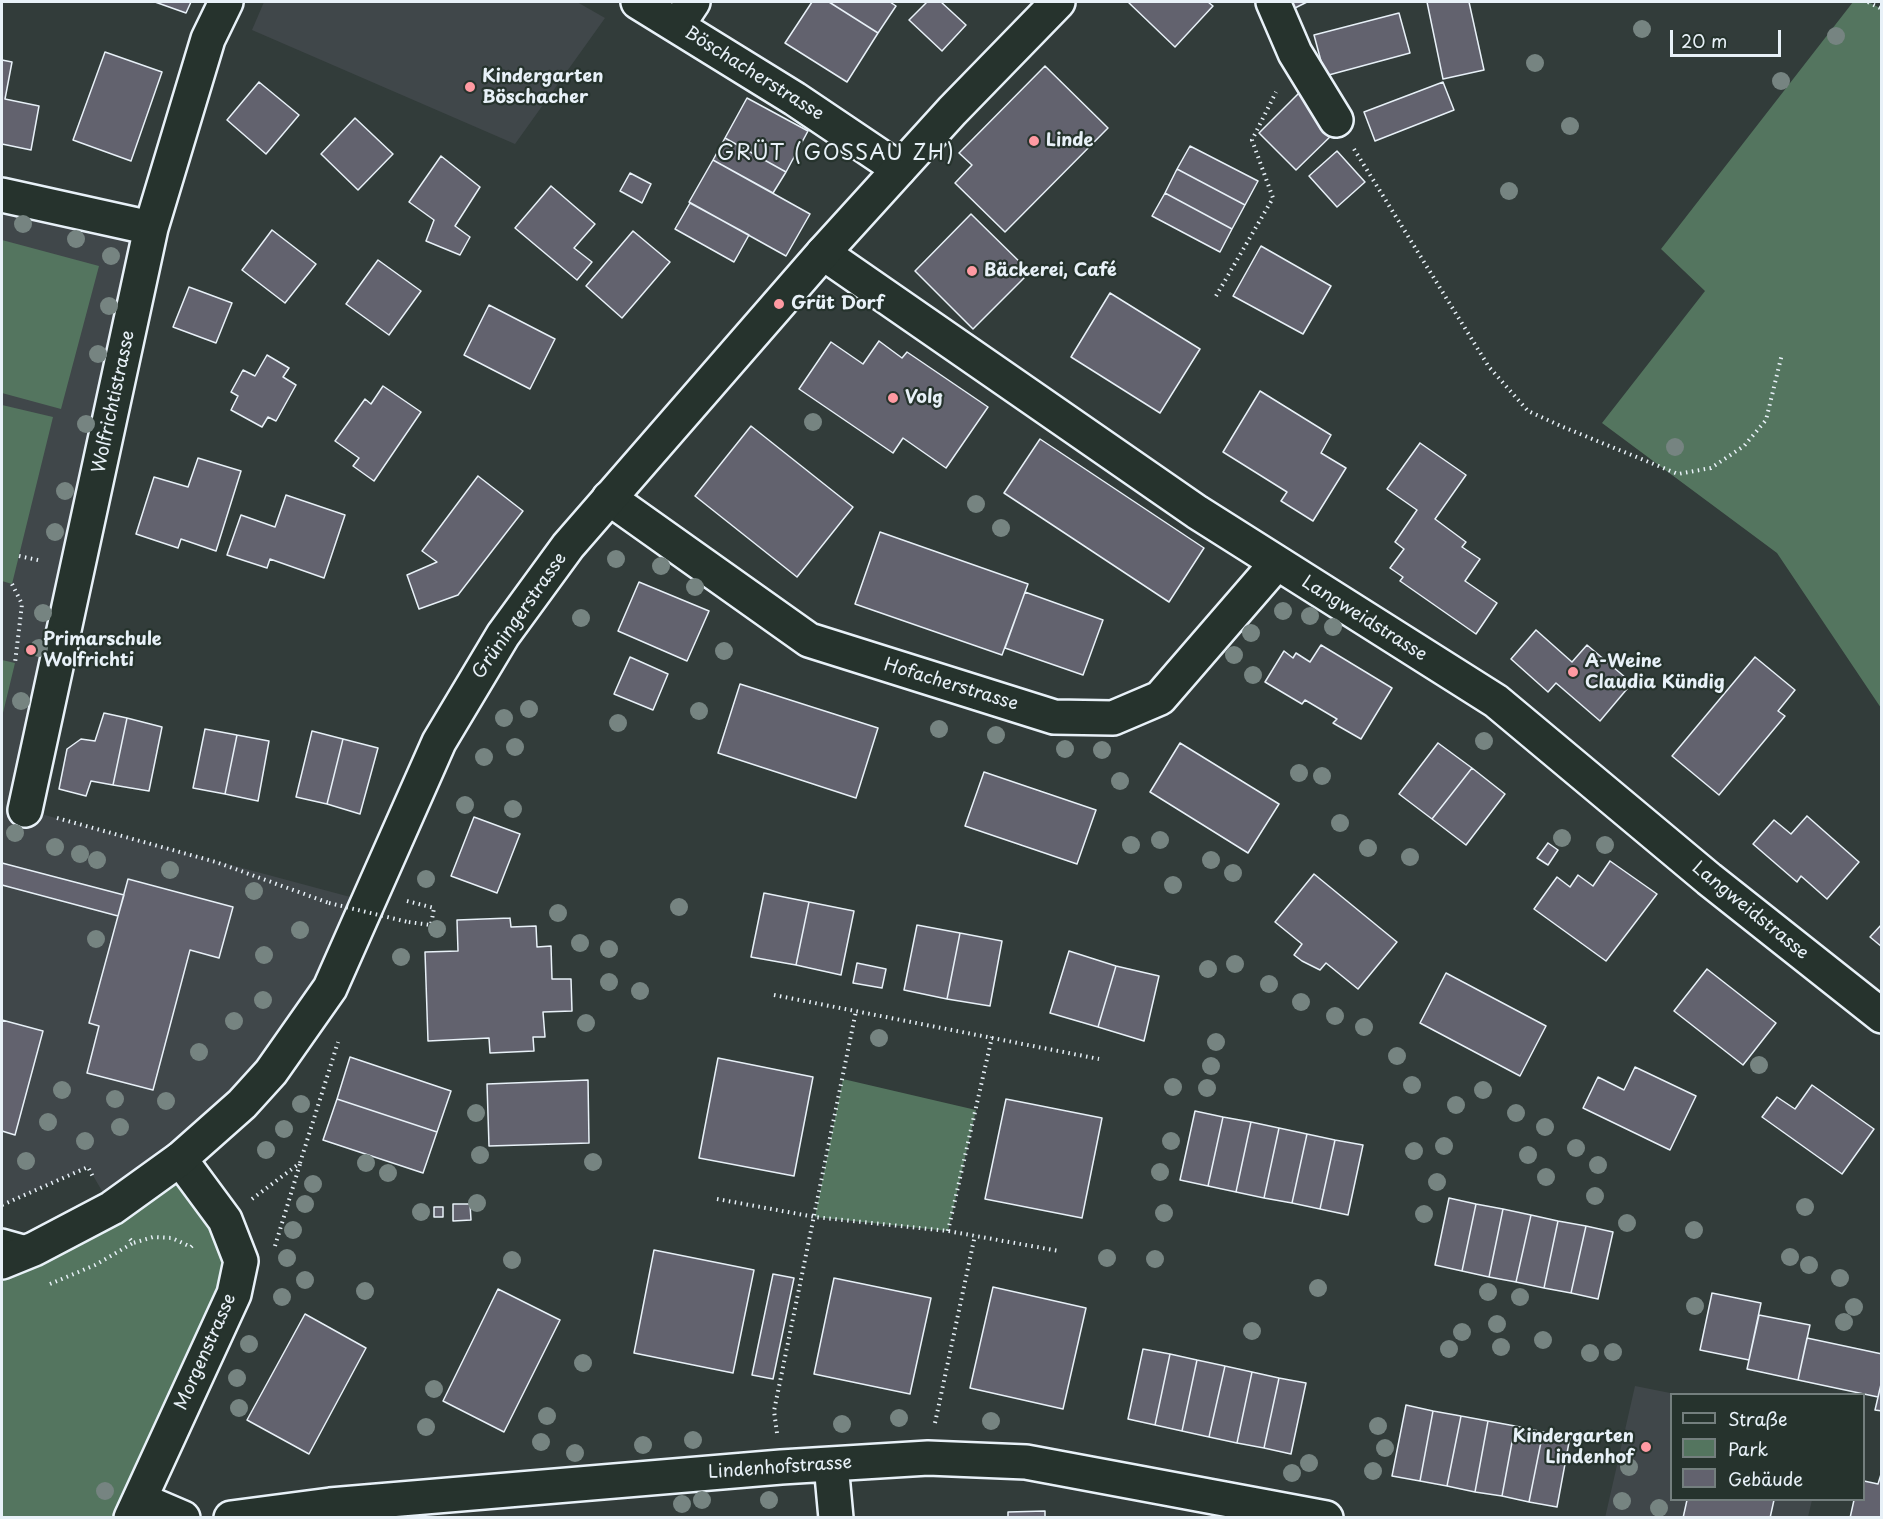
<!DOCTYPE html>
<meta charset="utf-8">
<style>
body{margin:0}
#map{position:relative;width:1883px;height:1519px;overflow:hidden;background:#323c3a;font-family:"Playpen Sans",sans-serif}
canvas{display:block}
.frame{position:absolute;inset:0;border:3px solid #e8f1f8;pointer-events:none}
.legend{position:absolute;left:1670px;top:1393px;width:195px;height:108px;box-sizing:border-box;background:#26332d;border:2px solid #747f7e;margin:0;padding:8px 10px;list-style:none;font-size:18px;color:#e8f1f8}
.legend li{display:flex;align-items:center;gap:12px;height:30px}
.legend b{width:30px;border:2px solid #747f7e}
.scale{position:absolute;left:1670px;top:30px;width:111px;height:27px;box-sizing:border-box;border:3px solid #e8f1f8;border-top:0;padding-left:8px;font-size:18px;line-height:21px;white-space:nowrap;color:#e8f1f8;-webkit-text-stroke:4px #26332d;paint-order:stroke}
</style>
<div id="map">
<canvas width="1883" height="1519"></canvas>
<div class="frame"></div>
<ul class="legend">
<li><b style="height:8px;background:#26332d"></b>Straße</li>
<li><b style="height:16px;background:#54755f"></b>Park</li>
<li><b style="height:16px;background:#62626e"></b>Gebäude</li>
</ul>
<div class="scale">20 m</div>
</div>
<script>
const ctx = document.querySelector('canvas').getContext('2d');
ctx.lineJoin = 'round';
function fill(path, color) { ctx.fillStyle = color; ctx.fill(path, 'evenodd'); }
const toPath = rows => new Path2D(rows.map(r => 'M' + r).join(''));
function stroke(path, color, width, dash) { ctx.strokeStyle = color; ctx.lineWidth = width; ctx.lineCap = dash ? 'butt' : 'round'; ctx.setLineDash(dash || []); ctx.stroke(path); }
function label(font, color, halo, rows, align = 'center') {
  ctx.font = font + ' "Playpen Sans",sans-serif'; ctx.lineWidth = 4.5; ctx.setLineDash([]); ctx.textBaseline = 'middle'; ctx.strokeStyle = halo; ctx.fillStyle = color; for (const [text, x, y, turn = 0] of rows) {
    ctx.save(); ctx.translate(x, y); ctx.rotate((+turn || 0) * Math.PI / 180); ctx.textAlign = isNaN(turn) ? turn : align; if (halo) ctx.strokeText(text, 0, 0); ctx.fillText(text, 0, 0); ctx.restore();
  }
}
fill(toPath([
 [264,2,577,2,605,18,515,144,252,30],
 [2,195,151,228,26,810,369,902,306,1024,112,1208,88,1167,2,1205],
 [1635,1386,1675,1394,1672,1394,1672,1500,1812,1500,1808,1517,1605,1518]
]), '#40474a');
fill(toPath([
 [1853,2,1868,2,1882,9,1881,708,1777,553,1602,423,1705,291,1661,249],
 [2,240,99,266,61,409,2,393],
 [2,405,53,417,12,584,2,581],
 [2,660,15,663,2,717],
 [843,1079,976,1110,948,1231,815,1217],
 [180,1159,241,1261,131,1517,2,1518,2,1262]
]), '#54755f');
const building = toPath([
 [155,2,191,2,186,13,155,2],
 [812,2,829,2,878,33,847,82,785,43,812,2],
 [829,2,890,2,896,6,878,33,829,2],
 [927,2,941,2,966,25,942,51,909,20,927,2],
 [1128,2,1208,2,1213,6,1175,47,1128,2],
 [1287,2,1307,2,1291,10,1287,2],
 [1427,2,1469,2,1484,70,1443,79,1427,2],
 [1399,13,1410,53,1325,76,1314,35,1399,13],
 [105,52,162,72,131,161,73,140,105,52],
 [2,60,12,62,5,99,39,106,31,150,2,144,2,60],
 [1045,66,1108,128,1005,232,955,183,972,165,959,153,1045,66],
 [259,82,299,115,266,154,227,120,259,82],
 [1443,82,1454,110,1375,141,1364,112,1443,82],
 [1300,92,1337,130,1296,170,1259,133,1300,92],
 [747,98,808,131,786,172,725,138,747,98],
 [355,118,393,154,358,190,321,154,355,118],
 [725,138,786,172,773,193,713,160,725,138],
 [1190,146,1258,181,1245,205,1177,169,1190,146],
 [1337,151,1365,182,1337,207,1309,176,1337,151],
 [441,156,480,187,455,226,470,237,460,255,426,241,434,220,409,202,441,156],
 [713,160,810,214,786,256,689,202,713,160],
 [1177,169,1245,205,1232,229,1165,193,1177,169],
 [630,173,651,184,642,203,620,191,630,173],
 [551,186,595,224,574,248,592,262,577,280,515,228,551,186],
 [1165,193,1232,229,1220,252,1152,216,1165,193],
 [690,203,749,235,734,262,675,229,690,203],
 [971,214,1030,272,973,329,915,271,971,214],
 [272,230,316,264,285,303,242,270,272,230],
 [633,231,670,262,622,318,586,286,633,231],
 [1261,246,1331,286,1303,334,1233,296,1261,246],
 [378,260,421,291,389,335,346,304,378,260],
 [189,287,232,303,216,343,173,327,189,287],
 [1110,293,1200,349,1160,413,1071,357,1110,293],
 [489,305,555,339,530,389,464,355,489,305],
 [879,341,902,358,907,352,988,407,946,468,903,438,893,453,799,389,831,342,863,364,879,341],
 [267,355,289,368,283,377,296,385,276,421,268,417,262,427,231,410,238,396,231,392,243,370,255,376,267,355],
 [383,386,421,412,374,481,353,466,359,458,335,441,365,399,371,404,383,386],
 [1260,391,1331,435,1321,453,1346,468,1313,521,1281,501,1287,492,1223,452,1260,391],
 [751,426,853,507,797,577,695,496,751,426],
 [1040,439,1204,548,1169,602,1004,493,1040,439],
 [1420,443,1466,475,1435,519,1466,542,1462,547,1480,559,1465,581,1497,603,1476,634,1400,581,1403,577,1390,568,1404,549,1395,542,1417,510,1387,489,1420,443],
 [198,458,241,471,216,551,181,539,178,548,136,534,154,477,188,487,198,458],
 [478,476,523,511,458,595,419,609,407,575,437,562,422,551,478,476],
 [286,495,345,515,324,578,270,559,267,568,227,555,241,515,275,527,286,495],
 [880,532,1028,584,1002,655,855,604,880,532],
 [639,582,709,611,687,661,618,631,639,582],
 [1025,592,1103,620,1083,675,1005,648,1025,592],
 [1536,630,1572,662,1587,645,1632,683,1600,721,1556,683,1548,692,1511,659,1536,630],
 [1321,645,1392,688,1361,739,1333,723,1337,719,1305,700,1302,704,1265,682,1284,651,1293,658,1296,653,1310,662,1321,645],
 [630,657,668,674,653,710,614,694,630,657],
 [1755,657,1795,690,1778,711,1785,716,1719,795,1672,756,1755,657],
 [740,684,878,728,856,798,718,753,740,684],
 [104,713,127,718,113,785,91,781,86,796,59,789,67,749,81,739,95,741,104,713],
 [127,718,162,727,149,791,113,785,127,718],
 [205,729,237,735,225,794,193,788,205,729],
 [312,731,343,739,327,804,296,797,312,731],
 [237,735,269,741,258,801,225,794,237,735],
 [343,739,378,748,360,814,327,804,343,739],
 [1180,743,1279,804,1248,853,1150,792,1180,743],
 [1438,743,1472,768,1432,819,1399,794,1438,743],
 [1472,768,1505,794,1466,845,1432,819,1472,768],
 [984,772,1096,810,1077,864,965,826,984,772],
 [1807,816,1859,862,1827,899,1801,876,1797,882,1753,844,1774,820,1791,834,1807,816],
 [474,817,520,834,497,893,451,876,474,817],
 [1548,843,1558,850,1548,865,1537,858,1548,843],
 [1610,861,1657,894,1606,961,1534,909,1557,877,1570,887,1578,875,1593,886,1610,861],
 [2,863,124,895,118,916,2,885,2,863],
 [1314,874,1397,942,1358,989,1326,963,1320,970,1302,961,1294,955,1302,944,1275,922,1314,874],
 [128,879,233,907,219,958,190,950,153,1090,87,1073,99,1026,89,1023,128,879],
 [764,893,809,902,796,965,751,957,764,893],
 [809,902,854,911,841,975,796,965,809,902],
 [510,918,511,927,536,926,537,947,551,946,552,979,571,979,572,1011,543,1012,545,1037,533,1037,534,1051,490,1053,489,1038,428,1041,425,952,458,951,457,920,510,918],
 [1882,924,1882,947,1870,937,1882,924],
 [917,925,960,933,947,999,904,990,917,925],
 [960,933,1002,941,990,1006,947,999,960,933],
 [1069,951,1116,966,1098,1027,1050,1013,1069,951],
 [857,963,886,969,882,988,853,983,857,963],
 [1116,966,1159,976,1144,1041,1098,1027,1116,966],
 [1707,969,1776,1023,1743,1065,1674,1011,1707,969],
 [1446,973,1546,1026,1520,1076,1420,1023,1446,973],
 [2,1020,43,1031,15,1135,2,1131,2,1020],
 [350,1057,451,1091,437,1132,337,1099,350,1057],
 [718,1058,813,1077,794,1176,699,1158,718,1058],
 [1635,1067,1696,1096,1670,1150,1583,1108,1598,1077,1624,1090,1635,1067],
 [588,1080,589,1143,489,1146,487,1084,588,1080],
 [1812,1085,1874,1129,1842,1174,1762,1117,1777,1097,1795,1109,1812,1085],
 [337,1099,437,1132,423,1173,323,1140,337,1099],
 [1006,1099,1102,1118,1082,1218,985,1199,1006,1099],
 [1195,1111,1223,1117,1208,1186,1180,1180,1195,1111],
 [1223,1117,1251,1122,1236,1192,1208,1186,1223,1117],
 [1251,1122,1279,1128,1264,1198,1236,1192,1251,1122],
 [1279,1128,1307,1134,1292,1203,1264,1198,1279,1128],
 [1307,1134,1335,1140,1320,1209,1292,1203,1307,1134],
 [1335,1140,1363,1145,1348,1215,1320,1209,1335,1140],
 [1449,1198,1476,1204,1462,1271,1435,1265,1449,1198],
 [453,1204,470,1204,471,1220,453,1221,453,1204],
 [1476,1204,1503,1209,1489,1277,1462,1271,1476,1204],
 [434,1207,443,1207,443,1217,434,1217,434,1207],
 [1503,1209,1531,1215,1516,1282,1489,1277,1503,1209],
 [1531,1215,1558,1221,1544,1288,1516,1282,1531,1215],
 [1558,1221,1586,1226,1571,1293,1544,1288,1558,1221],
 [1586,1226,1613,1232,1598,1299,1571,1293,1586,1226],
 [654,1250,754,1270,733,1373,634,1353,654,1250],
 [773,1274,794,1278,773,1379,752,1375,773,1274],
 [834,1278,931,1298,910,1394,814,1374,834,1278],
 [993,1287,1086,1308,1063,1409,970,1388,993,1287],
 [498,1289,560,1320,504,1432,443,1401,498,1289],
 [1712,1293,1761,1303,1749,1360,1700,1350,1712,1293],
 [305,1314,366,1348,309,1454,247,1420,305,1314],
 [1759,1315,1810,1325,1798,1380,1747,1369,1759,1315],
 [1807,1338,1882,1354,1882,1380,1878,1397,1798,1380,1807,1338],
 [1143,1349,1170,1354,1155,1425,1128,1419,1143,1349],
 [1170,1354,1197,1360,1182,1431,1155,1425,1170,1354],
 [1197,1360,1225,1366,1209,1437,1182,1431,1197,1360],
 [1225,1366,1252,1372,1237,1443,1209,1437,1225,1366],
 [1252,1372,1279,1378,1264,1448,1237,1443,1252,1372],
 [1279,1378,1306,1383,1291,1454,1264,1448,1279,1378],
 [1882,1380,1882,1411,1875,1410,1882,1380],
 [1406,1405,1433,1411,1420,1481,1392,1476,1406,1405],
 [1433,1411,1461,1416,1447,1486,1420,1481,1433,1411],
 [1461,1416,1488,1421,1475,1492,1447,1486,1461,1416],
 [1488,1421,1515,1426,1502,1496,1475,1492,1488,1421],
 [1515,1426,1543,1432,1529,1502,1502,1496,1515,1426],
 [1543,1432,1570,1437,1557,1507,1529,1502,1543,1432],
 [1882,1471,1882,1518,1850,1518,1854,1500,1864,1500,1864,1481,1878,1484,1882,1471],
 [1687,1500,1774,1500,1770,1518,1683,1518,1687,1500],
 [1045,1511,1045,1518,1008,1518,1008,1512,1045,1511]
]);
fill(building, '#62626e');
stroke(building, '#e8f1f8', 1.5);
const lane = toPath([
 [2,1240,34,1249]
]);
const street = toPath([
 [638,2,795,99,899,169],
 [1273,2,1295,53,1336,120],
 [677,26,693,2],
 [2,195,151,228],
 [823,253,1197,512,1496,701,1709,879,1882,1016],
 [609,498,809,640,1054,717,1113,718,1160,698,1276,564],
 [25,810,151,228,208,39,226,2],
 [831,1464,836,1518],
 [141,1500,183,1518],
 [131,1518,234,1294,241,1261,225,1220,180,1159],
 [231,1518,330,1505,781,1467,928,1458,1026,1462,1326,1518]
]);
const secondary = toPath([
 [2,1262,34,1249,112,1208,180,1159,242,1104,271,1072,330,988,439,742,503,635,568,546,823,253,952,111,1058,2]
]);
stroke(lane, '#e8f1f8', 26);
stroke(street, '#e8f1f8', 38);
stroke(secondary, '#e8f1f8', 38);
stroke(toPath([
 [1868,2,1882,9],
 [1354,149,1489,367,1528,411,1563,427,1678,474,1711,468,1744,446,1766,420,1782,354],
 [1216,296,1273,198,1252,140,1276,92],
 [19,556,42,561],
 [12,584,22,604,15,663],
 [57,818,216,862,329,903],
 [407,901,434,908,431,925,408,922],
 [774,995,1099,1059],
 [252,1199,300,1163,338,1042],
 [717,1199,815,1217,948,1231,1059,1251],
 [2,1205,88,1167,94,1179],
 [948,1231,992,1037],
 [130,1239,133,1243,153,1237,172,1238,191,1247,195,1243],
 [275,1246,300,1164],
 [50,1284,95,1265,133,1243],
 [935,1423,975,1235],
 [777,1433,774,1411,856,1011]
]), '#e8f1f8', 4, [1.5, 4.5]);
stroke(lane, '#26332d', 21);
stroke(street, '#26332d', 33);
stroke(secondary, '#26332d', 33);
stroke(toPath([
 [329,903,408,922]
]), '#e8f1f8', 4, [1.5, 4.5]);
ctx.fillStyle = '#768481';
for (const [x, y] of [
 [1642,29],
 [1836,36],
 [1535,63],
 [1781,81],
 [1570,126],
 [1509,191],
 [23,224],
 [76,239],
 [111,256],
 [109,306],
 [98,354],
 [813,422],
 [86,424],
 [1675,447],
 [65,491],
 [976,504],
 [1001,528],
 [55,532],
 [616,559],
 [661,566],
 [695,587],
 [1283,611],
 [43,613],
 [1310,616],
 [581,618],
 [1333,627],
 [1251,633],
 [39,648],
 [724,651],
 [1234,655],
 [1253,675],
 [21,701],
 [529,709],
 [699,711],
 [504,718],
 [618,723],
 [939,729],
 [996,735],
 [1484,741],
 [515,747],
 [1065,749],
 [1102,750],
 [484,757],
 [1299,773],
 [1322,776],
 [1120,781],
 [465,805],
 [513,809],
 [1340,823],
 [15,833],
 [1562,838],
 [1160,840],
 [1131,845],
 [1605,845],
 [55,847],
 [1368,848],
 [80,854],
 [1410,857],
 [97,860],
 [1211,860],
 [170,870],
 [1233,873],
 [426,879],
 [1173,885],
 [254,891],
 [679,907],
 [558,913],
 [437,929],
 [300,930],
 [96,939],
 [580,943],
 [609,949],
 [264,955],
 [401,957],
 [1235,964],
 [1208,969],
 [609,982],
 [1269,984],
 [640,991],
 [263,1000],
 [1301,1002],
 [1335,1016],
 [234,1021],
 [586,1023],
 [1364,1027],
 [879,1038],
 [1216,1042],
 [199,1052],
 [1397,1056],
 [1759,1065],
 [1211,1066],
 [1412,1085],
 [1173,1087],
 [1207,1088],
 [62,1090],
 [1483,1090],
 [115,1099],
 [166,1101],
 [301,1104],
 [1456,1105],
 [476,1113],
 [1516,1113],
 [48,1122],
 [120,1127],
 [1545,1127],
 [284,1129],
 [85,1141],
 [1171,1141],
 [1444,1146],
 [1576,1148],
 [266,1150],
 [1414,1151],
 [480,1155],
 [1528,1155],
 [26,1161],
 [593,1162],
 [366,1163],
 [1598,1165],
 [1160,1172],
 [388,1173],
 [1546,1177],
 [1437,1182],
 [313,1184],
 [1595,1196],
 [477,1203],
 [305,1204],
 [1805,1207],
 [421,1212],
 [1164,1213],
 [1424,1214],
 [1627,1223],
 [293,1230],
 [1694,1230],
 [1790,1257],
 [287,1258],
 [1107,1258],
 [1155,1259],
 [512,1260],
 [1809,1265],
 [1840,1278],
 [305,1280],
 [1318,1288],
 [365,1291],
 [1488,1292],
 [282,1297],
 [1520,1297],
 [1695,1306],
 [1854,1307],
 [1844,1322],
 [1497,1324],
 [1252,1331],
 [1462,1332],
 [1543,1340],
 [249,1344],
 [1501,1347],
 [1449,1349],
 [1613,1352],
 [1590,1353],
 [583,1363],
 [237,1378],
 [434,1389],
 [239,1408],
 [547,1416],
 [899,1418],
 [991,1421],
 [842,1424],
 [1378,1426],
 [426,1427],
 [693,1440],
 [541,1442],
 [643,1445],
 [1385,1448],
 [575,1453],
 [1309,1463],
 [1629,1467],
 [1373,1471],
 [1292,1473],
 [105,1491],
 [702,1500],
 [769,1500],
 [1622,1501],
 [682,1504],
 [1659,1508]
]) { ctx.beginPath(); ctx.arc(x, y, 9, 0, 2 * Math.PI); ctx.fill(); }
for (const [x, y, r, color] of [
 [470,87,6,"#ff9aa2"],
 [1034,141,6,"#ff9aa2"],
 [972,271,6,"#ff9aa2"],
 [779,304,6,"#ff9aa2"],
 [893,398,6,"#ff9aa2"],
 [31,650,6,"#ff9aa2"],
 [1573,672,6,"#ff9aa2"],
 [1646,1447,6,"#ff9aa2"]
]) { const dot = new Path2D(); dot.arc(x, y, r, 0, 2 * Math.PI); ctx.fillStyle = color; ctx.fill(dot); stroke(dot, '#26332d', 2); }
label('18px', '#e8f1f8', '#26332d', [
 ["Böschacherstrasse",754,74,32],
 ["Wolfrichtistrasse",114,402,-78],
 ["Grüningerstrasse",520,616,-55],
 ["Langweidstrasse",1364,619,32],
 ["Hofacherstrasse",951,685,17],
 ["Langweidstrasse",1750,911,39],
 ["Morgenstrasse",206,1352,-66],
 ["Lindenhofstrasse",780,1468,-4]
]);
label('bold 18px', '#e8f1f8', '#26332d', [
 ["Kindergarten",482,77],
 ["Böschacher",482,98],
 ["Linde",1046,141],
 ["Bäckerei, Café",984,271],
 ["Grüt Dorf",791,304],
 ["Volg",905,398],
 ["Primarschule",43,640],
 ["Wolfrichti",43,661],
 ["A-Weine",1585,662],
 ["Claudia Kündig",1585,683],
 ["Kindergarten",1634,1437,"right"],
 ["Lindenhof",1634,1458,"right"]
], 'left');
ctx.letterSpacing = '1.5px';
label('21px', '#e8f1f8', '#26332d', [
 ["GRÜT (GOSSAU ZH)",836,154]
]);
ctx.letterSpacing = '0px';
</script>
